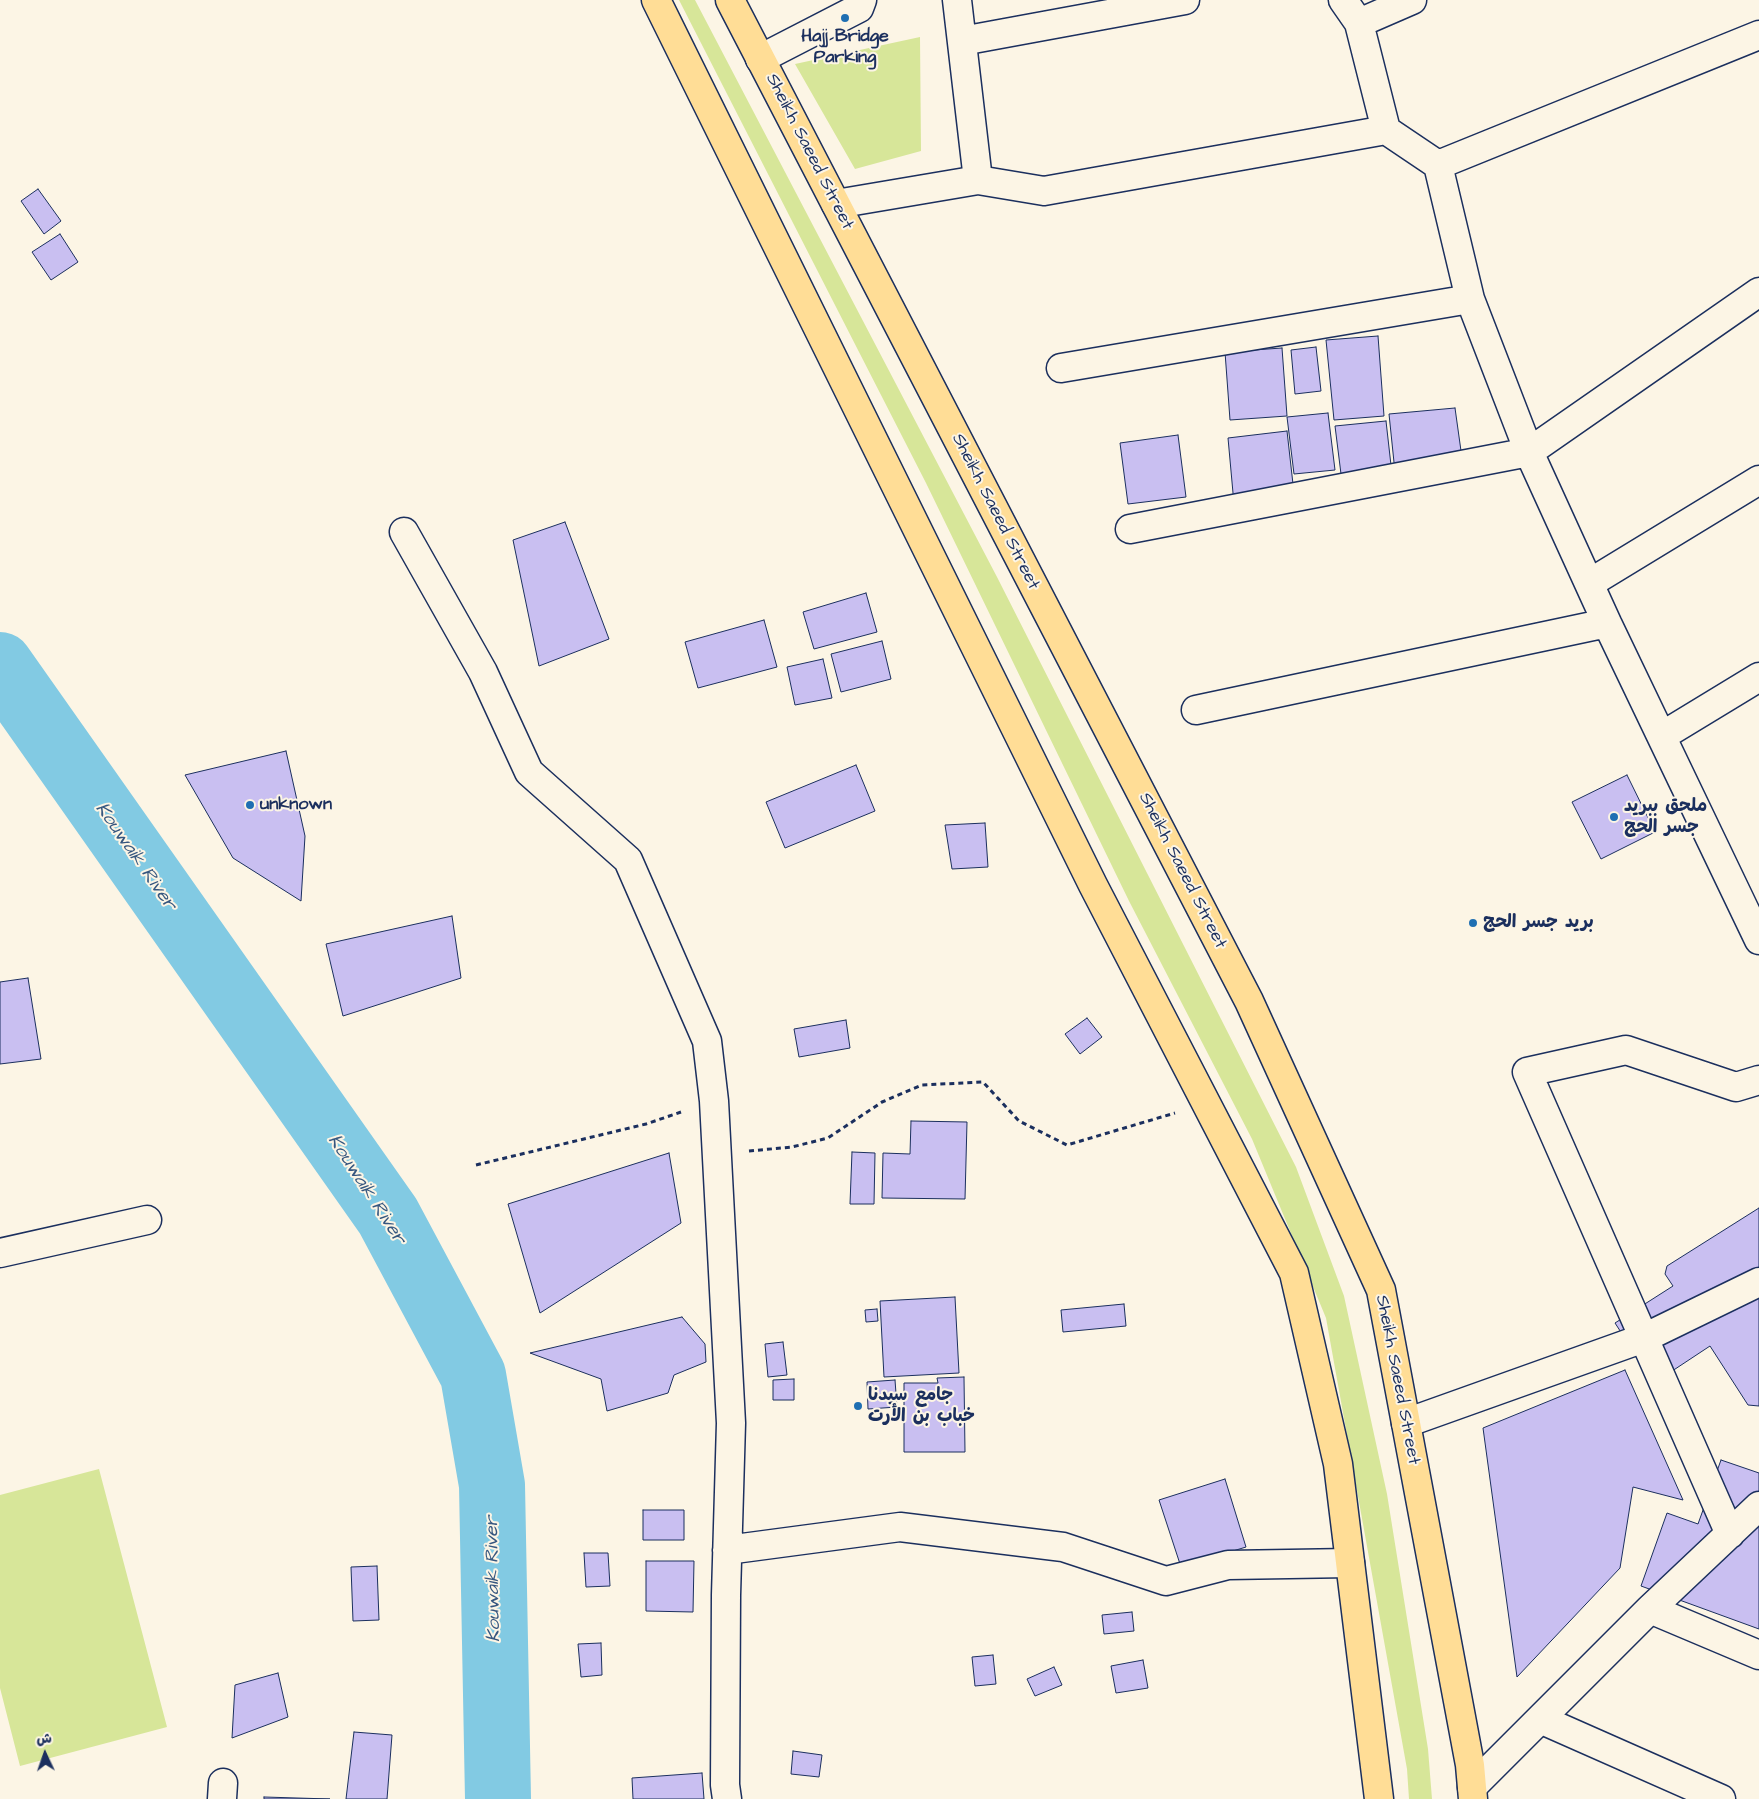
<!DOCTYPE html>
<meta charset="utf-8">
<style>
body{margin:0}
#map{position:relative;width:1759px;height:1799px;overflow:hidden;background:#fcf5e5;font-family:"Architects Daughter","Playpen Sans Arabic",sans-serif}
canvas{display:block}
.north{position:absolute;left:20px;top:1729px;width:50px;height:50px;-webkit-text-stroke:4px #fcf5e5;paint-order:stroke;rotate:357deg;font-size:14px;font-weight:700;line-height:20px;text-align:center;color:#1b2f5e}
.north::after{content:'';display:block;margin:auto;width:18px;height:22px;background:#1b2f5e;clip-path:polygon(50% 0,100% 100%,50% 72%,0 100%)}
</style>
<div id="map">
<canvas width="1759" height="1799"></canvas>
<div class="north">ش</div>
</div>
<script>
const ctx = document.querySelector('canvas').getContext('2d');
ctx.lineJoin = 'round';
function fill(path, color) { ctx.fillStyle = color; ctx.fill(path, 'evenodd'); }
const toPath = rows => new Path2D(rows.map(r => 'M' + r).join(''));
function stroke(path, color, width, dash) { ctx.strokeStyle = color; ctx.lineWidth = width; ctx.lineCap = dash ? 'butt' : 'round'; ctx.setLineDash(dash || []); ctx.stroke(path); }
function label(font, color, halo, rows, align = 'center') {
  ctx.font = font + ' "Architects Daughter","Playpen Sans Arabic",sans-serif'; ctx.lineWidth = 4; ctx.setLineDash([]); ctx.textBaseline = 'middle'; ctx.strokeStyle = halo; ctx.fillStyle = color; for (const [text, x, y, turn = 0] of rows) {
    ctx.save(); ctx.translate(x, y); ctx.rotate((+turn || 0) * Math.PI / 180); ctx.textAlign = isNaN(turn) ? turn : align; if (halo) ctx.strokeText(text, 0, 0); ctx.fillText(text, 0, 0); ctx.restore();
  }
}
fill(toPath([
 [679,0,695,0,997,577,1296,1167,1344,1296,1387,1494,1428,1749,1432,1799,1409,1799,1407,1769,1326,1318,1252,1139,1129,901,926,483],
 [920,37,921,151,855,169,795,64],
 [99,1469,167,1727,20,1766,0,1688,0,1495]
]), '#d7e699');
stroke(toPath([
 [0,665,388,1216,473,1375,492,1485,498,1799]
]), '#82cae3', 66);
const building = toPath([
 [38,189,61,221,44,234,21,201,38,189],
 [60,234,78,262,51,280,32,252,60,234],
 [1378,336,1384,416,1334,420,1326,340,1378,336],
 [1316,347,1321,391,1295,394,1291,350,1316,347],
 [1282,348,1287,416,1230,420,1225,352,1282,348],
 [1455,408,1462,458,1395,472,1389,414,1455,408],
 [1328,413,1335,470,1294,474,1287,417,1328,413],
 [1386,421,1393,483,1343,490,1335,426,1386,421],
 [1287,431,1294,493,1234,504,1228,438,1287,431],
 [1178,435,1186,497,1128,504,1120,443,1178,435],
 [565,522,609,639,539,666,513,540,565,522],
 [866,593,877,632,814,649,803,612,866,593],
 [764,620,777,667,698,688,685,642,764,620],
 [882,641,891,679,841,692,831,654,882,641],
 [823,659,832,698,795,705,787,667,823,659],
 [286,751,305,836,301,901,233,858,185,775,286,751],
 [856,765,875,811,785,848,766,802,856,765],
 [1627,775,1655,832,1601,859,1572,802,1627,775],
 [985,823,988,867,952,869,945,825,985,823],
 [452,916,461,978,343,1016,326,944,452,916],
 [28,978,41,1059,0,1064,0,982,28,978],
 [1087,1018,1102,1037,1080,1054,1065,1034,1087,1018],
 [846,1020,850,1048,799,1057,794,1029,846,1020],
 [911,1121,967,1122,965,1199,882,1198,883,1153,910,1154,911,1121],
 [852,1152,875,1153,874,1204,850,1204,852,1152],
 [669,1153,681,1223,540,1313,508,1204,669,1153],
 [1759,1208,1759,1406,1748,1405,1710,1346,1654,1383,1615,1323,1673,1286,1665,1274,1667,1266,1759,1208],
 [955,1297,959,1373,884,1377,880,1301,955,1297],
 [1124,1304,1126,1326,1063,1332,1061,1310,1124,1304],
 [877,1309,878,1321,866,1322,865,1310,877,1309],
 [682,1317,705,1344,706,1362,674,1375,668,1393,607,1411,601,1379,530,1353,682,1317],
 [783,1342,787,1375,768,1377,765,1344,783,1342],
 [1625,1370,1683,1500,1633,1487,1620,1568,1517,1677,1483,1428,1625,1370],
 [964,1377,965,1452,904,1452,904,1383,938,1383,937,1378,964,1377],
 [794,1379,794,1400,773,1400,773,1380,794,1379],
 [895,1380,897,1407,868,1409,867,1382,895,1380],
 [1721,1460,1759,1473,1759,1629,1641,1586,1667,1513,1698,1524,1721,1460],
 [1225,1479,1246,1547,1181,1567,1159,1500,1225,1479],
 [643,1510,684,1510,684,1540,643,1540,643,1510],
 [584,1553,608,1553,610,1586,586,1587,584,1553],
 [646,1561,694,1561,693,1612,646,1611,646,1561],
 [377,1566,379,1620,353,1621,351,1567,377,1566],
 [1132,1612,1134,1631,1104,1634,1102,1615,1132,1612],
 [601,1643,602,1675,581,1677,578,1644,601,1643],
 [993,1655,996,1684,975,1686,972,1657,993,1655],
 [1143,1660,1148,1688,1116,1693,1111,1666,1143,1660],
 [1054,1667,1062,1685,1035,1696,1027,1679,1054,1667],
 [278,1673,288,1717,232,1738,235,1685,278,1673],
 [354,1732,392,1735,387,1799,346,1799,354,1732],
 [793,1751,822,1755,819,1777,791,1774,793,1751],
 [702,1773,704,1799,633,1799,632,1778,702,1773],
 [264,1797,330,1799,264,1799,264,1797]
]);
fill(building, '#c9bff1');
stroke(building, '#1b2f5e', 1);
const minor = toPath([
 [1343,0,1359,23,1386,130,1438,165,1470,299,1529,452,1607,623,1759,940],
 [1359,23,1412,0],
 [962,41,1185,0],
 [760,59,859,8,862,0],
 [1438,165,1759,35],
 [978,180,1044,191,1386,130],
 [836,204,978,180,957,0],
 [1061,368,1470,299],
 [1130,529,1529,452,1759,292],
 [404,532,483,672,529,772,628,860,707,1041,714,1101,731,1423,726,1595,725,1785,727,1799],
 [1590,583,1759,480],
 [1196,710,1607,623],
 [1662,736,1759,677],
 [0,1253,147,1220],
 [1406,1423,1644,1338,1759,1282],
 [1730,1534,1527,1072,1626,1050,1736,1087,1759,1080],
 [727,1550,900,1527,1063,1547,1166,1581,1228,1565,1350,1563],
 [1650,1609,1759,1655],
 [1540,1719,1721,1799],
 [1472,1787,1650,1609,1759,1506],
 [222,1799,223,1783]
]);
const major = toPath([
 [656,0,1093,885,1294,1273,1338,1464,1379,1799],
 [730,0,1249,1001,1381,1290,1470,1765,1473,1799]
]);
stroke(minor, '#1b2f5e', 31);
stroke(major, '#1b2f5e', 31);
stroke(toPath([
 [749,1151,792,1147,828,1138,882,1102,922,1085,983,1082,1019,1121,1067,1145,1175,1113],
 [476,1165,646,1124,681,1112]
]), '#1b2f5e', 3, [5, 4]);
stroke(minor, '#fcf5e5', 28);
stroke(major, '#ffdd96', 28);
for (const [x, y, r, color] of [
 [845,18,5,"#1f6fb2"],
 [250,805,5,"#1f6fb2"],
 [1614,817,5,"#1f6fb2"],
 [1473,923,5,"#1f6fb2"],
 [858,1406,5,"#1f6fb2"]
]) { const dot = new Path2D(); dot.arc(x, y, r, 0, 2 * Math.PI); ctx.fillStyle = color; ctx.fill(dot); stroke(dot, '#fcf5e5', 2); }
label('bold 18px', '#1b2f5e', '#fcf5e5', [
 ["Hajj Bridge",845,37,"center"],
 ["Parking",845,58,"center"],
 ["unknown",260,805],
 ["ملحق ببريد",1624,807],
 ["جسر الحج",1624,828],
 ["بريد جسر الحج",1483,923],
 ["جامع سيدنا",868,1396],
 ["خباب بن الأرت",868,1417]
], 'left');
label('18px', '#1b2f5e', '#fcf5e5', [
 ["Sheikh Saeed Street",809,152,63],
 ["Sheikh Saeed Street",995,512,63],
 ["Sheikh Saeed Street",1182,871,63],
 ["Sheikh Saeed Street",1397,1380,79]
]);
label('italic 19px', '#35567f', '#fcf5e5', [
 ["Kouwaik River",135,857,55],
 ["Kouwaik River",366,1190,57],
 ["Kouwaik River",494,1579,-91]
]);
</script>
